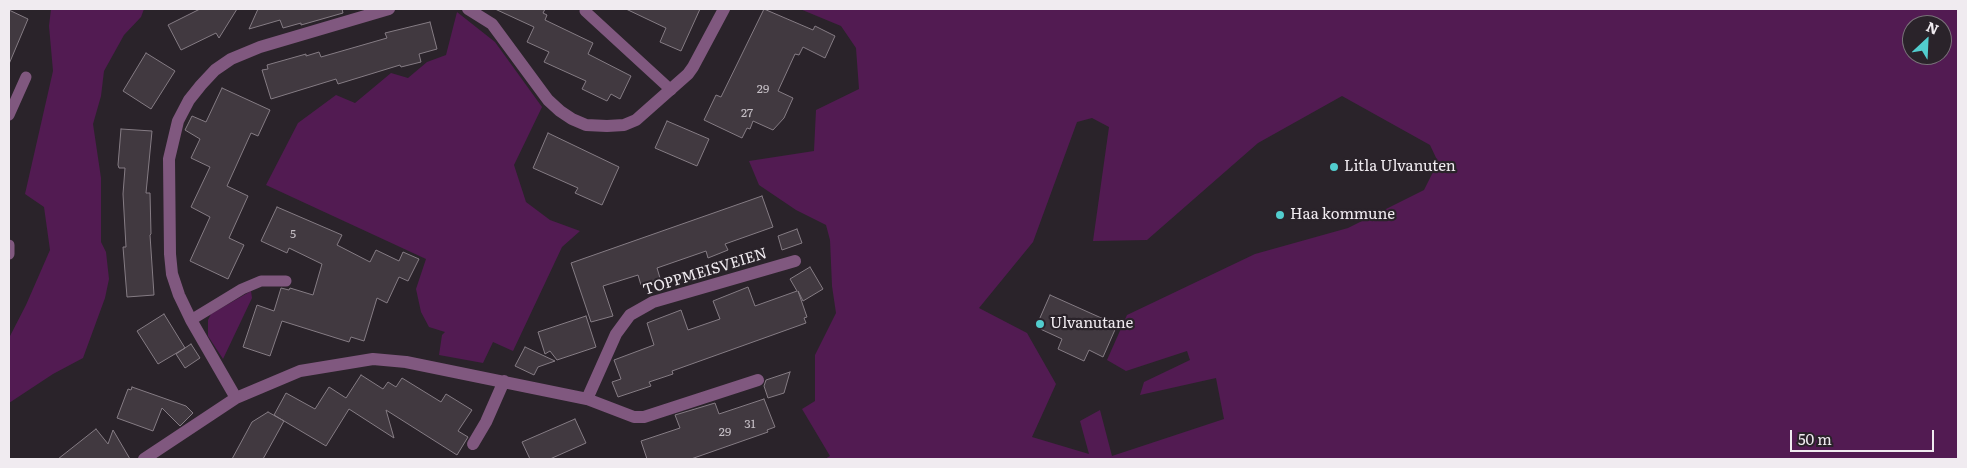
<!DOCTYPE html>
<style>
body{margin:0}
#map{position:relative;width:1967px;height:468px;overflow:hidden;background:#2a232a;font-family:Literata,serif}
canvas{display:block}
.frame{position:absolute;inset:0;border:10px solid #f0ebf0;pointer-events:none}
.north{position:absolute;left:1902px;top:15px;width:50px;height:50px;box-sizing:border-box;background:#2a232a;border:1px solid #797379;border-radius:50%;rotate:25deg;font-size:14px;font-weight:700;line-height:20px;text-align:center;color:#f0ebf0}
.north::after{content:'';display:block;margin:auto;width:18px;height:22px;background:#52cdce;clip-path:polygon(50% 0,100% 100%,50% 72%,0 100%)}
.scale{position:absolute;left:1790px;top:430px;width:144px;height:22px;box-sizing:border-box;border:2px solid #f0ebf0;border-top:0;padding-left:6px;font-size:15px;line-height:18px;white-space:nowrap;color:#f0ebf0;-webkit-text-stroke:4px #2a232a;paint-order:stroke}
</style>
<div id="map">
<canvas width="1967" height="468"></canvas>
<div class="frame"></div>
<div class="north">N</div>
<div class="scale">50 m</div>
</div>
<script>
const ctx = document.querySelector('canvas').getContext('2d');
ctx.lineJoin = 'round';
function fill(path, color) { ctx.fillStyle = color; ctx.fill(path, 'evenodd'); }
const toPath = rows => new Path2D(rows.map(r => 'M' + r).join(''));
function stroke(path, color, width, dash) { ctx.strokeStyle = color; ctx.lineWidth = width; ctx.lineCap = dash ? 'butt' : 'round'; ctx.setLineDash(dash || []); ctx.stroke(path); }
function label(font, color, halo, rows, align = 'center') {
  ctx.font = font + ' Literata,serif'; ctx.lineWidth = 4.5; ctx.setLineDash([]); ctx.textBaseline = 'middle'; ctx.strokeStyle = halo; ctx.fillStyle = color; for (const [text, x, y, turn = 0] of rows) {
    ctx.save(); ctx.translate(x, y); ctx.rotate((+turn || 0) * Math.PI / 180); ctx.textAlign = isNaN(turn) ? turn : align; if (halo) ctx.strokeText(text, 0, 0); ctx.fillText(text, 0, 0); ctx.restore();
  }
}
fill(toPath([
 [51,9,144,9,141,17,124,35,104,71,101,96,93,124,101,178,101,242,106,252,109,279,105,298,83,358,53,374,9,403,9,338,26,305,50,250,44,207,25,194,53,71,49,26],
 [800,9,1958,9,1958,459,825,459,830,456,802,409,815,401,815,355,836,313,832,286,830,240,826,225,796,210,759,185,749,161,814,151,816,110,859,89,856,48,841,26],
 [1912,25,1942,25,1942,55,1912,55],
 [1342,96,1430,145,1438,162,1424,190,1348,228,1255,254,1127,315,1107,360,1126,371,1187,351,1190,360,1144,382,1140,395,1216,378,1224,419,1112,456,1100,410,1080,421,1089,454,1032,437,1056,384,1027,333,979,308,1033,242,1077,122,1092,118,1109,127,1093,241,1147,240,1258,143],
 [457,12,495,42,542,107,514,165,526,202,550,220,580,231,562,247,513,351,493,342,483,363,439,355,442,335,445,332,429,327,421,312,416,289,426,259,266,185,298,123,336,95,355,103,391,73,408,78,427,62,446,55],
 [251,291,252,298,223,359,208,336,208,320,211,314]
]), '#521b52');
const building = toPath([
 [200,9,237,9,219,38,216,33,181,50,168,25,200,9],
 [258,9,342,9,343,13,301,25,301,23,283,28,280,20,249,29,258,9],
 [495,9,545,9,543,13,547,15,545,20,593,43,588,54,631,76,620,99,611,94,607,101,582,89,586,81,544,62,549,52,527,42,534,27,495,9],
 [626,9,700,9,681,51,660,42,666,28,626,9],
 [764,9,813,30,815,26,835,36,825,58,803,47,799,55,795,54,778,91,793,98,784,118,773,130,753,121,750,129,747,128,742,138,704,120,716,95,721,97,764,9],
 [9,10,28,19,9,64,9,10],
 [430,22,437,49,419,54,421,62,401,67,400,65,338,84,336,79,271,99,262,70,268,69,267,65,306,54,306,56,319,52,321,57,387,38,385,33,430,22],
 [146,53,175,71,151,109,123,91,146,53],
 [222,88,270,110,258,136,251,133,227,186,248,196,229,238,244,245,228,279,190,261,210,217,191,207,210,167,191,158,200,139,185,130,192,116,206,122,222,88],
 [667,121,709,139,697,166,655,148,667,121],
 [121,129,152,131,146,193,150,193,151,234,150,235,154,295,127,297,123,247,126,247,123,194,125,168,119,168,118,165,121,129],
 [548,133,619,167,602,205,575,193,578,188,533,168,548,133],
 [762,196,773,227,725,244,728,250,708,258,706,251,657,268,660,278,641,285,638,275,603,286,613,316,591,322,571,263,762,196],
 [277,207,342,235,337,245,370,262,376,250,399,261,403,252,419,259,408,281,399,277,387,303,377,298,364,341,351,337,349,342,282,321,270,356,243,347,257,305,274,311,281,288,289,290,290,288,313,295,322,264,289,248,287,253,261,241,277,207],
 [797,229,802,243,782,250,778,236,797,229],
 [810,267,823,289,803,301,798,291,807,317,804,318,806,323,672,371,673,374,649,382,651,386,618,397,612,382,621,379,614,360,654,345,647,323,681,310,688,330,720,319,713,301,748,287,755,306,797,291,790,279,810,267],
 [1050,295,1117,325,1103,357,1089,350,1084,361,1058,349,1062,339,1036,327,1050,295],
 [164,314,185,348,158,364,137,331,164,314],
 [586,316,596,347,557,360,550,351,545,354,538,332,586,316],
 [191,344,200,358,185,368,176,354,191,344],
 [525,347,555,361,538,367,534,375,515,366,525,347],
 [790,372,784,393,768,398,764,386,766,380,790,372],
 [361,375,383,389,388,382,396,387,402,378,441,402,446,394,472,410,458,431,468,437,457,455,386,410,394,438,349,409,326,446,274,415,286,393,315,409,329,387,346,398,361,375],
 [132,387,186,406,193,413,180,426,162,408,153,431,117,418,128,389,131,390,132,387],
 [764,399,775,427,767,430,768,432,691,459,647,459,641,441,680,428,675,415,715,403,719,414,764,399],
 [268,412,284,421,263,459,232,459,252,422,268,412],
 [575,419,586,443,550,459,530,459,522,442,575,419],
 [96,429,108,444,113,430,130,459,58,459,96,429]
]);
fill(building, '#413940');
stroke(building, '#857c84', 1);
stroke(toPath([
 [585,11,671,90],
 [9,115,26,77],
 [9,245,9,254],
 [191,320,242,289,261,281,286,281]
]), '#80587f', 11);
stroke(toPath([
 [468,9,492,24,548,100,560,111,572,119,586,125,607,126,624,125,636,120,688,74,693,67,724,9],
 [236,398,191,320,179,295,172,274,170,254,169,159,178,121,189,100,201,85,215,70,231,59,260,47,389,9],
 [587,399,616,334,630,315,653,302,795,261],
 [473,444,486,422,504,381],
 [144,459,236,398,300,371,373,359,406,362,587,399,634,417,644,417,758,380]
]), '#80587f', 12);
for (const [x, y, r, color] of [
 [1334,167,5,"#52cdce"],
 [1280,215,5,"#52cdce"],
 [1040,324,5,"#52cdce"]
]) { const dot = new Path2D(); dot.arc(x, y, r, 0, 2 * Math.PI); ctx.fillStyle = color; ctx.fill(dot); stroke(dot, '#2a232a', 2); }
label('12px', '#c4bec4', null, [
 ["29",763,89],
 ["27",747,113],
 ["5",293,234],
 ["31",750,424],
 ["29",725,432]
]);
label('15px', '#f0ebf0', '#2a232a', [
 ["Litla Ulvanuten",1344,167],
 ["Haa kommune",1290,215],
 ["Ulvanutane",1050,324]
], 'left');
label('15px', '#f0ebf0', '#2a232a', [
 ["TOPPMEISVEIEN",705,272,-17]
]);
</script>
